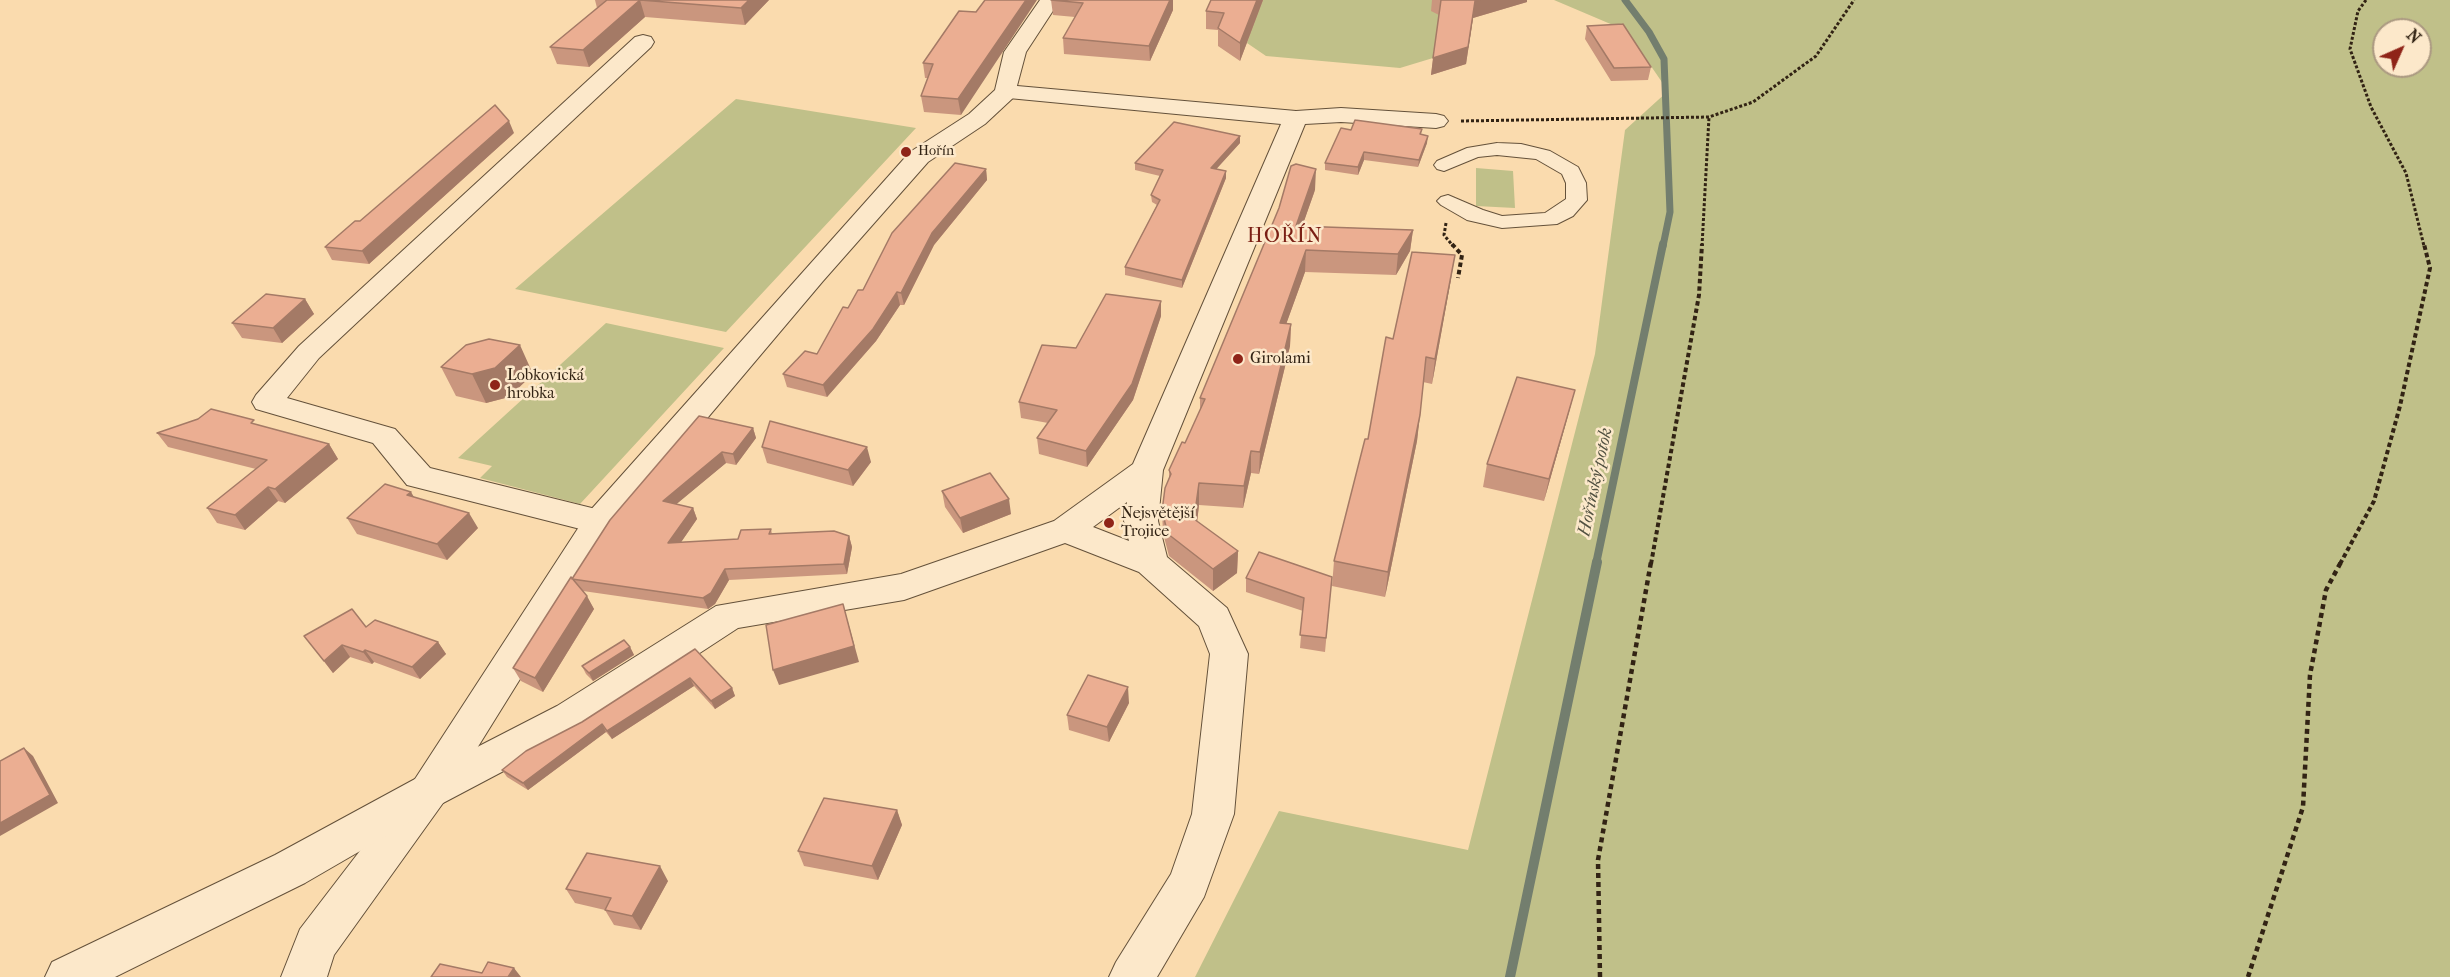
<!DOCTYPE html>
<meta charset="utf-8">
<style>
body{margin:0}
#map{position:relative;width:2450px;height:977px;overflow:hidden;background:#fadbae;font-family:"IM FELL French Canon",serif}
canvas{display:block}
.north{position:absolute;left:2372px;top:18px;width:60px;height:60px;box-sizing:border-box;background:#fce8ca;border:2px solid #ab9981;border-radius:50%;rotate:45deg;font-size:16px;font-weight:700;line-height:24px;text-align:center;color:#322314}
.north::after{content:'';display:block;margin:auto;width:21px;height:27px;background:#8f2418;clip-path:polygon(50% 0,100% 100%,50% 72%,0 100%)}
</style>
<div id="map">
<canvas width="2450" height="977"></canvas>
<div class="north">N</div>
</div>
<script>
const ctx = document.querySelector('canvas').getContext('2d');
ctx.lineJoin = 'round';
function fill(path, color) { ctx.fillStyle = color; ctx.fill(path, 'evenodd'); }
const toPath = rows => new Path2D(rows.map(r => 'M' + r).join(''));
function stroke(path, color, width, dash) { ctx.strokeStyle = color; ctx.lineWidth = width; ctx.lineCap = dash ? 'butt' : 'round'; ctx.setLineDash(dash || []); ctx.stroke(path); }
function label(font, color, halo, rows, align = 'center') {
  ctx.font = font + ' "IM FELL French Canon",serif'; ctx.lineWidth = 5; ctx.setLineDash([]); ctx.textBaseline = 'middle'; ctx.strokeStyle = halo; ctx.fillStyle = color; for (const [text, x, y, turn = 0] of rows) {
    ctx.save(); ctx.translate(x, y); ctx.rotate((+turn || 0) * Math.PI / 180); ctx.textAlign = isNaN(turn) ? turn : align; if (halo) ctx.strokeText(text, 0, 0); ctx.fillText(text, 0, 0); ctx.restore();
  }
}
fill(toPath([
 [1260,0,1433,0,1439,15,1433,58,1400,68,1266,56,1247,43],
 [1554,0,2450,0,2450,977,1195,977,1279,811,1468,850,1595,354,1625,130,1668,91,1627,31],
 [2384,30,2420,30,2420,66,2384,66],
 [736,99,916,128,726,332,515,289],
 [1476,168,1513,171,1515,208,1476,206],
 [606,323,724,348,580,504,480,478,492,466,458,458]
]), '#c0c089');
stroke(toPath([
 [1625,0,1649,32,1664,59,1670,212,1663,246]
]), '#737e6e', 7);
stroke(toPath([
 [1596,564,1663,244]
]), '#737e6e', 8);
stroke(toPath([
 [1510,977,1597,562]
]), '#737e6e', 10);
const pedestrian = toPath([
 [1497,143,1521,144,1550,151,1578,167,1586,183,1587,200,1573,216,1557,224,1502,228,1467,220,1441,205,1437,201,1441,197,1448,195,1483,210,1502,216,1545,213,1566,199,1566,183,1562,174,1536,159,1497,155,1478,157,1444,171,1437,169,1434,165,1437,161,1467,148,1497,143]
]);
const minor = toPath([
 [643,35,651,37,654,42,651,47,319,358,287,398,395,429,430,468,612,513,617,522,612,531,600,534,407,485,373,443,256,409,252,402,256,395,299,346,635,37,643,35],
 [1006,85,1296,111,1341,108,1436,114,1444,116,1448,121,1444,126,1436,128,1341,122,1305,124,1163,470,1158,521,1167,557,1227,608,1248,654,1234,814,1204,897,1157,977,1109,977,1116,962,1171,874,1192,814,1210,654,1199,626,1139,572,1065,543,904,600,738,628,585,728,443,803,334,955,327,977,281,977,300,929,415,779,557,706,716,606,901,574,1054,521,1133,464,1281,124,998,97,995,92,998,87,1006,85],
 [1127,502,1124,521,1129,541,1093,527,1127,502]
]);
const tertiary = toPath([
 [1040,0,1060,0,1026,52,1014,97,985,124,928,162,823,281,612,531,443,803,305,883,115,977,45,977,52,962,275,855,415,779,588,513,910,152,969,114,995,90,1004,52,1040,0]
]);
stroke(pedestrian, '#64513a', 2);
stroke(minor, '#64513a', 2);
stroke(tertiary, '#64513a', 2);
stroke(toPath([
 [2366,0,2358,11,2350,49,2371,107,2406,173,2424,246],
 [1461,121,1709,117,1753,102,1816,56,1854,0],
 [1446,223,1444,235,1453,246],
 [1702,246,1709,117]
]), '#322314', 3, [3, 2]);
stroke(toPath([
 [1452,244,1462,255,1458,278],
 [1651,564,1699,295,1702,244],
 [2340,564,2374,501,2400,406,2430,268,2424,244]
]), '#322314', 4, [4.5, 3]);
stroke(toPath([
 [1600,977,1598,860,1651,562],
 [2248,977,2303,807,2310,675,2326,590,2341,562]
]), '#322314', 4.5, [5, 4]);
fill(pedestrian, '#fce8ca');
fill(minor, '#fce8ca');
fill(tertiary, '#fce8ca');
fill(toPath([
 [595,0,769,0,745,25,645,17,589,67,557,64,550,47,597,8],
 [1051,0,1173,0,1173,10,1150,61,1064,54,1063,38,1075,17,1053,15],
 [1263,0,1240,61,1218,46,1218,30,1206,29,1206,11],
 [1432,0,1527,0,1527,2,1473,18,1466,64,1431,75,1439,15,1431,11],
 [959,11,961,115,924,112,921,96,928,78,925,78,923,63],
 [1587,26,1651,67,1648,80,1611,81,1585,39],
 [1422,129,1421,134,1427,143,1418,167,1364,160,1358,175,1325,170,1325,163],
 [514,133,369,264,332,260,325,247,360,221],
 [1240,143,1216,169,1226,178,1182,288,1125,275,1125,267,1157,205,1152,202,1151,195,1160,176,1135,170,1135,163],
 [986,169,987,180,934,245,904,305,900,305,876,341,827,397,787,387,783,374,817,354,863,290],
 [1315,190,1302,226,1413,230,1410,251,1396,275,1305,272,1286,324,1291,324,1290,346,1259,474,1251,473,1243,508,1199,505,1197,521,1238,551,1237,573,1213,591,1169,556,1163,533,1162,511,1169,478,1169,470,1185,443,1200,410,1200,398],
 [1451,279,1432,384,1423,382,1417,441,1385,597,1332,586,1334,561,1368,439,1393,339],
 [305,299,314,314,282,343,242,338,232,323],
 [1161,301,1161,316,1133,400,1087,467,1039,454,1037,438,1048,423,1021,418,1019,402,1076,348],
 [441,367,533,374,509,397,486,403,456,396],
 [1575,390,1569,412,1544,501,1483,487,1487,464],
 [257,425,329,444,338,459,285,503,278,501,245,530,217,523,207,508,256,469,168,447,157,433],
 [753,428,756,438,736,465,726,463,676,504,693,508,697,519,681,542,738,539,771,529,772,534,849,536,852,547,847,574,729,580,715,604,708,609,583,591,594,609,543,692,521,681,513,668,573,579,610,520],
 [762,447,871,462,853,486,767,463],
 [942,491,1011,514,963,533,945,507],
 [415,497,478,528,447,560,357,534,347,518],
 [1332,577,1325,652,1300,648,1303,611,1246,592,1246,578],
 [366,627,438,642,446,654,420,679,374,662,372,664,350,657,333,673,304,636],
 [630,647,634,655,593,681,586,674,582,666],
 [695,649,732,688,735,696,715,709,694,686,612,739,606,732,528,790,507,777,502,770,582,722],
 [1129,703,1109,742,1069,730,1067,715],
 [897,810,902,825,878,880,804,866,798,851],
 [668,881,641,930,614,925,605,910,575,903,566,889]
]), '#ca967e');
fill(toPath([
 [640,0,645,17,589,67,583,50],
 [749,0,769,0,745,25,741,8],
 [1026,0,1037,0,961,115,958,99],
 [1170,0,1173,0,1173,10,1150,61,1149,46],
 [1257,0,1263,0,1240,61,1240,43],
 [1480,0,1527,0,1527,2,1473,18,1466,64,1431,75,1433,58,1475,1],
 [509,121,514,133,369,264,362,251],
 [1240,136,1240,143,1211,175,1211,168],
 [1428,136,1427,143,1418,167,1419,160],
 [1364,152,1364,160,1358,175,1358,167],
 [986,169,987,180,934,245,904,305,901,293,932,233],
 [1316,169,1315,190,1295,247,1296,226],
 [1226,171,1226,178,1182,288,1182,280],
 [1413,230,1410,251,1396,275,1398,254],
 [1306,250,1305,272,1279,344,1280,323],
 [1455,255,1451,279,1432,384,1435,359],
 [897,292,900,305,876,341,827,397,823,385],
 [305,299,314,314,282,343,273,328],
 [1161,301,1161,316,1133,400,1087,467,1086,451],
 [1291,324,1290,346,1259,474,1260,452],
 [520,345,533,374,509,397,486,403,472,374],
 [1575,390,1569,412,1544,501,1549,479],
 [1420,415,1417,441,1385,597,1388,572],
 [753,428,756,438,736,465,733,454],
 [329,444,338,459,285,503,275,489],
 [867,447,871,462,853,486,848,470],
 [1251,451,1251,473,1243,508,1244,486],
 [722,452,726,463,667,512,663,501],
 [1199,483,1199,505,1195,541,1194,519],
 [268,487,278,501,245,530,235,515],
 [411,492,420,507,407,495],
 [1009,499,1011,514,963,533,960,518],
 [693,508,697,519,673,554,668,543],
 [469,513,478,528,447,560,437,544],
 [849,536,852,547,847,574,844,564],
 [1238,551,1237,573,1213,591,1213,569],
 [725,569,729,580,715,604,708,609,703,598],
 [587,596,594,609,543,692,535,678],
 [843,604,859,662,779,685,773,670],
 [438,642,446,654,420,679,412,667],
 [342,645,350,657,333,673,324,661],
 [630,647,634,655,593,681,589,673],
 [365,650,374,662,372,664,363,652],
 [690,678,694,686,612,739,607,731],
 [1128,687,1129,703,1109,742,1107,727],
 [732,688,735,696,715,709,711,701],
 [602,724,606,732,528,790,523,783],
 [24,748,33,756,58,803,0,836,0,823],
 [897,810,902,825,878,880,872,866],
 [660,866,668,881,641,930,632,916],
 [514,968,521,977,508,977]
]), '#a47a66');
const building = toPath([
 [607,0,749,0,741,8,640,0,583,50,550,47,607,0],
 [985,0,1026,0,958,99,921,96,933,64,923,63,959,11,976,12,985,0],
 [1051,0,1170,0,1149,46,1063,38,1083,3,1051,0],
 [1211,0,1257,0,1240,43,1218,28,1224,13,1206,11,1211,0],
 [1441,0,1480,0,1475,1,1468,47,1433,58,1441,0],
 [1623,24,1651,67,1614,68,1587,26,1623,24],
 [495,105,509,121,362,251,325,247,355,221,360,221,495,105],
 [1355,120,1422,129,1420,134,1428,136,1419,160,1364,152,1358,167,1325,163,1341,128,1351,130,1355,120],
 [1174,122,1240,136,1211,168,1226,171,1182,280,1125,267,1160,200,1151,195,1163,170,1135,163,1174,122],
 [955,163,986,169,932,233,901,293,897,292,873,329,823,385,783,374,805,351,817,354,843,307,848,308,858,290,863,290,892,233,955,163],
 [1296,164,1316,169,1296,226,1413,230,1398,254,1306,250,1280,323,1291,324,1260,452,1251,451,1244,486,1199,483,1194,519,1238,551,1213,569,1168,534,1162,511,1165,488,1171,474,1169,470,1182,442,1185,443,1205,399,1200,398,1279,208,1291,166,1296,164],
 [1412,252,1455,255,1435,359,1426,357,1420,415,1388,572,1334,561,1365,439,1368,439,1386,337,1393,339,1412,252],
 [266,294,305,299,273,328,232,323,266,294],
 [1106,294,1161,301,1132,384,1086,451,1037,438,1057,410,1019,402,1042,345,1076,348,1106,294],
 [489,339,520,345,495,368,472,374,441,367,466,345,489,339],
 [1517,377,1575,390,1549,479,1487,464,1517,377],
 [211,409,254,420,251,423,329,444,275,489,268,487,235,515,207,508,267,460,157,433,198,419,211,409],
 [699,416,753,428,733,454,722,452,663,501,693,508,668,543,738,539,741,530,771,529,769,534,834,531,849,536,844,564,725,569,711,593,703,598,572,579,610,520,699,416],
 [770,421,867,447,848,470,762,447,770,421],
 [990,473,1009,499,960,518,942,491,990,473],
 [385,484,411,492,407,495,469,513,437,544,347,518,385,484],
 [1259,552,1332,577,1326,638,1300,635,1304,598,1246,578,1259,552],
 [571,577,587,596,535,678,513,668,571,577],
 [843,604,854,646,773,670,766,625,843,604],
 [352,609,366,627,375,620,438,642,412,667,365,650,363,652,342,645,324,661,304,636,352,609],
 [624,640,630,647,589,673,582,666,624,640],
 [695,649,732,688,711,701,690,678,607,731,602,724,523,783,502,770,526,751,582,722,695,649],
 [1088,675,1128,687,1107,727,1067,715,1088,675],
 [24,748,50,795,0,823,0,761,24,748],
 [824,798,897,810,872,866,798,851,824,798],
 [587,853,660,866,632,916,605,910,611,898,566,889,587,853],
 [488,962,514,968,508,977,431,977,440,964,482,973,488,962]
]);
fill(building, '#ebae92');
stroke(building, '#a47a66', 1.5);
for (const [x, y, r, color] of [
 [906,152,6,"#8f2418"],
 [1238,359,6,"#8f2418"],
 [495,385,6,"#8f2418"],
 [1109,523,6,"#8f2418"]
]) { const dot = new Path2D(); dot.arc(x, y, r, 0, 2 * Math.PI); ctx.fillStyle = color; ctx.fill(dot); stroke(dot, '#fce8ca', 2); }
label('14px', '#322314', '#fce8ca', [
 ["Hořín",918,152]
], 'left');
label('16px', '#322314', '#fce8ca', [
 ["Girolami",1250,359],
 ["Lobkovická",507,376],
 ["hrobka",507,394],
 ["Nejsvětější",1121,514],
 ["Trojice",1121,532]
], 'left');
label('italic 18px', '#525141', '#fce8ca', [
 ["Hořínský potok",1596,482,-78]
]);
ctx.letterSpacing = '1.5px';
label('20px', '#7a1f14', '#fce8ca', [
 ["HOŘÍN",1285,237]
]);
ctx.letterSpacing = '0px';
</script>
